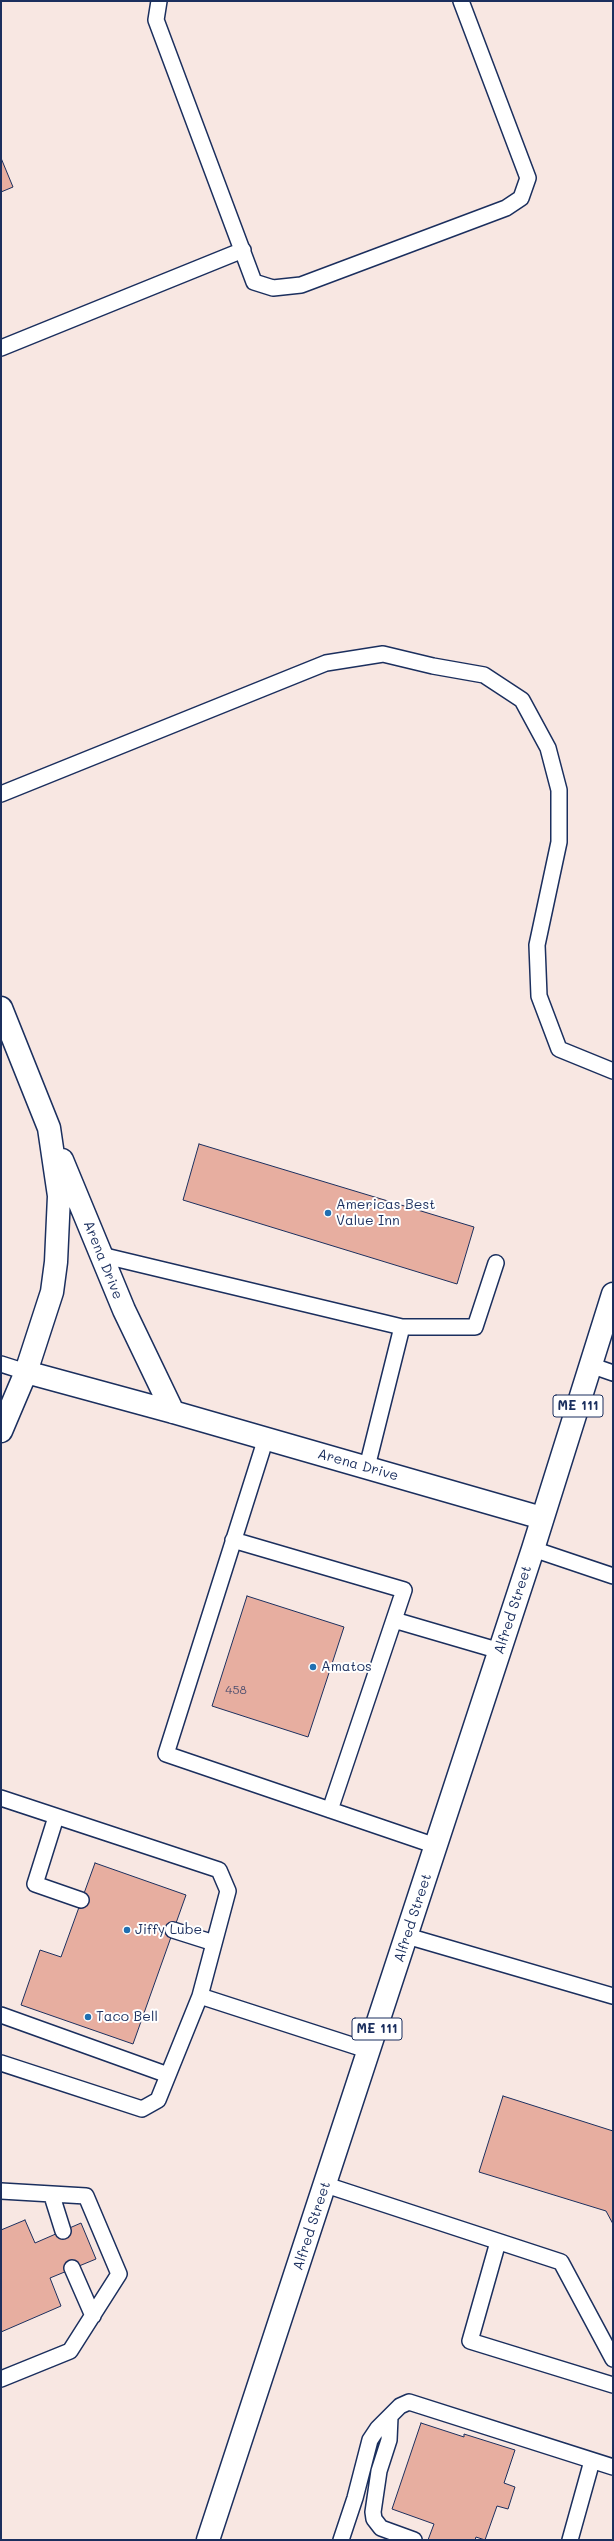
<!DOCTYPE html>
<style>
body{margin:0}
#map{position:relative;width:614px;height:2541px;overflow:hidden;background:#f8e7e2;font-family:Mali,sans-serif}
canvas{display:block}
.frame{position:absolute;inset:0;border:2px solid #1b2f5e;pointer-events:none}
</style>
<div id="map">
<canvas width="614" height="2541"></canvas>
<div class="frame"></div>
</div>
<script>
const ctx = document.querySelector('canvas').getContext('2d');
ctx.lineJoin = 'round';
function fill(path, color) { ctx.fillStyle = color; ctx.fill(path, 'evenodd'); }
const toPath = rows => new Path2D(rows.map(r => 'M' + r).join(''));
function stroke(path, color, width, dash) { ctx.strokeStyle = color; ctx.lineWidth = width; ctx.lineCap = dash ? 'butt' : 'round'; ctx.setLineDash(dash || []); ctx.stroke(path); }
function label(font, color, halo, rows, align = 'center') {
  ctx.font = font + ' Mali,sans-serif'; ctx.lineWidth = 4; ctx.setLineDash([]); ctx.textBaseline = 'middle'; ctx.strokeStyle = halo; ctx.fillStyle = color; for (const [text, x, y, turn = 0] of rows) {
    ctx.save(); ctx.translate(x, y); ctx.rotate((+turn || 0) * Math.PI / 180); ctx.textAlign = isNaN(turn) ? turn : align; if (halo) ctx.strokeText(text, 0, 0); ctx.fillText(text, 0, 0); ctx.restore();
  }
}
const building = toPath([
 [1,158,13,187,1,192,1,158],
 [199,1144,474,1227,457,1284,183,1200,199,1144],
 [247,1596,344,1627,308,1737,212,1706,247,1596],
 [95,1863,186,1895,133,2044,21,2005,40,1950,61,1957,95,1863],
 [503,2096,613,2131,613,2224,606,2211,479,2172,503,2096],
 [25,2220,35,2243,81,2223,96,2259,50,2278,61,2306,1,2332,1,2230,25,2220],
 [421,2423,464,2437,464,2434,515,2450,504,2483,515,2487,508,2509,497,2506,485,2540,476,2537,475,2540,428,2540,434,2524,392,2509,421,2423]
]);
fill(building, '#e7aea0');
stroke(building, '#1b2f5e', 1);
const lane = toPath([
 [159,1,156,20,254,282,273,288,301,285,506,208,521,198,528,178,461,1],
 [1,348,243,250],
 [1,794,326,663,383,654,433,666,484,675,522,700,548,748,559,790,559,842,537,945,539,996,559,1049,613,1071],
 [101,1255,402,1327,367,1467],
 [402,1327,475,1327,496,1263],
 [1,1364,26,1372],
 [590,1365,613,1373],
 [266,1438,166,1754,436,1846],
 [233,1540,404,1590,330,1810],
 [533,1549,613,1576],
 [394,1620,500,1651],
 [1,1798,219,1870,228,1891,200,1996,158,2100,142,2109,1,2063],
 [56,1817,35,1884,81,1900],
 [173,1930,214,1943],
 [407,1936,613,1996],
 [200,1996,370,2051],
 [1,2015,168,2075],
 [326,2185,561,2262,613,2359],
 [1,2191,86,2196,119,2274,70,2351,1,2379],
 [52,2196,63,2231],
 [498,2242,470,2341,613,2385],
 [72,2268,93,2316],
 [390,2417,389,2440,379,2471,373,2512,374,2519,381,2528,414,2540],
 [341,2540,355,2498,370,2440,378,2428,400,2406,409,2402,613,2467],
 [570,2540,592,2461]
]);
const street = toPath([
 [1,1008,49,1128,59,1196,56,1262,52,1292,26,1372,1,1431],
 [62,1160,124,1310,173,1412],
 [26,1372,173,1412,542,1518]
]);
const primary = toPath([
 [208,2540,533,1549,613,1294]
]);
stroke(lane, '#1b2f5e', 18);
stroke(street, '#1b2f5e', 25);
stroke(primary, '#1b2f5e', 25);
stroke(lane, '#fff', 15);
stroke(street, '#fff', 22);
stroke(primary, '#fff', 22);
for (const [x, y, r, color] of [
 [328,1213,4,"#1f6fb2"],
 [313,1667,4,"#1f6fb2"],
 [127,1930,4,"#1f6fb2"],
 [88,2017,4,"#1f6fb2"]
]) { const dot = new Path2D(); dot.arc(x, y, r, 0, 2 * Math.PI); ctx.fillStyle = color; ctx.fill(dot); stroke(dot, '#fff', 1.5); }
label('12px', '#4e4f6e', null, [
 ["458",236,1690]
]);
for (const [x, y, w] of [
 [578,1406,50],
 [377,2029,50]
]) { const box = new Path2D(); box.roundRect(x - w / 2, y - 11, w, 22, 3); ctx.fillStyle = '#fff'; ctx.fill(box); stroke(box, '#1b2f5e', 1); }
label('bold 13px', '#1b2f5e', null, [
 ["ME 111",578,1406],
 ["ME 111",377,2029]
]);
label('14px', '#1b2f5e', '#fff', [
 ["Americas Best",336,1205],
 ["Value Inn",336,1221],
 ["Amatos",321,1667],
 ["Jiffy Lube",135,1930],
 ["Taco Bell",96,2017]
], 'left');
label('14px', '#1b2f5e', '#fff', [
 ["Arena Drive",103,1260,68],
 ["Arena Drive",358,1465,16],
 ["Alfred Street",513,1610,-72],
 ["Alfred Street",413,1918,-72],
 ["Alfred Street",312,2226,-72]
]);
</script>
